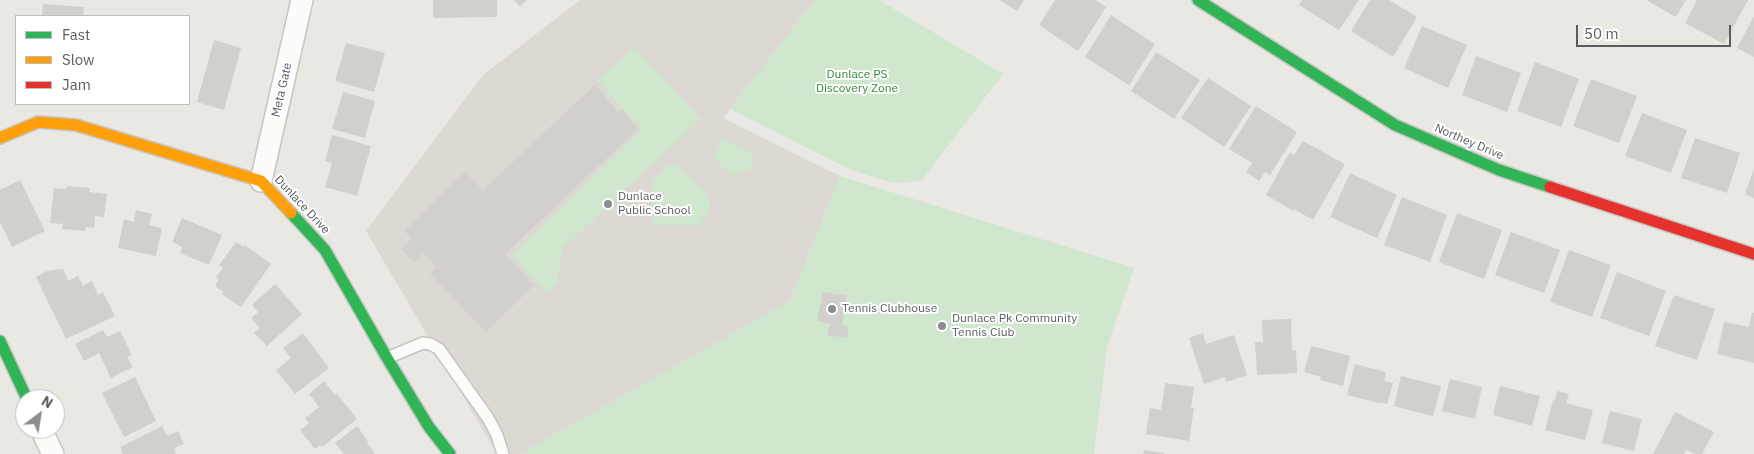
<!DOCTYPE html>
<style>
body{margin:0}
#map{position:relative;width:1754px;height:454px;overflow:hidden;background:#e9e8e3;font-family:"IBM Plex Sans",sans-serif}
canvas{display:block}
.legend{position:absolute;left:15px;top:15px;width:175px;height:90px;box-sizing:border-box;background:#fff;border:1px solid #bdbec0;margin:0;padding:6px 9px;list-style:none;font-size:15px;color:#595c61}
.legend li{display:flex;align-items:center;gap:10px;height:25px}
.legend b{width:25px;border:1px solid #bdbec0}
.north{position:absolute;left:15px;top:389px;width:50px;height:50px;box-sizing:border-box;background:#fff;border:1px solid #bdbec0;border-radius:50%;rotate:31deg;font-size:14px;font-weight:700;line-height:20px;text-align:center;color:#595c61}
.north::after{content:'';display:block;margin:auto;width:18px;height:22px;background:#8b8d8e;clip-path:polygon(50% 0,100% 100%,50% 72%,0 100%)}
.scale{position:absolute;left:1576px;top:25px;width:155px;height:22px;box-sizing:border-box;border:2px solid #595c61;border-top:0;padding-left:6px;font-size:15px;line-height:18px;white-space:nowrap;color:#595c61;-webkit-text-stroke:4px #fff;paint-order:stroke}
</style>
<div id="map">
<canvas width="1754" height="454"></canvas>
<ul class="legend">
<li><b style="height:6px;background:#30b455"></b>Fast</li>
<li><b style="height:6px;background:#ff9f0a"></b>Slow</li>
<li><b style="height:6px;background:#e5322d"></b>Jam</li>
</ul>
<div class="north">N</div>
<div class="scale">50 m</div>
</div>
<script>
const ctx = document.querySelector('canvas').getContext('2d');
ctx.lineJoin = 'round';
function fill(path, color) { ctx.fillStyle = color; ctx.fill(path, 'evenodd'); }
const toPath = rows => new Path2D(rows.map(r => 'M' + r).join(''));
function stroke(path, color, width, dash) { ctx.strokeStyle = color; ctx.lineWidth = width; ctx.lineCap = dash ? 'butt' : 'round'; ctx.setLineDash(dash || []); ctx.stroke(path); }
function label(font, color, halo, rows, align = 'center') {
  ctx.font = font + ' "IBM Plex Sans",sans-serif'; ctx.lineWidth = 4; ctx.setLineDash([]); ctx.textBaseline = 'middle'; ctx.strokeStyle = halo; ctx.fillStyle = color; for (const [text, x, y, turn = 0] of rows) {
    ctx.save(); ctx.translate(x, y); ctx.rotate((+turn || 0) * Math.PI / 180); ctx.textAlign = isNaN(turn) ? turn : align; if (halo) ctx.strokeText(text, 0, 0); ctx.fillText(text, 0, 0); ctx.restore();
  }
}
fill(toPath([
 [580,0,815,0,723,118,840,176,790,301,520,454,497,454,366,231,483,75]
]), '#dbd9d2');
fill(toPath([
 [815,0,879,0,1003,74,922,180,903,183,890,182,851,170,730,109],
 [635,47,701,119,563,248,557,283,546,293,512,255,642,130,597,80],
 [723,138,753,154,750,170,732,176,714,158],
 [680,165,709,197,710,210,699,225,653,225,652,183,667,166],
 [840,176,1134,268,1107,347,1094,454,520,454,790,301]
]), '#d0e6ce');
fill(toPath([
 [433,0,497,0,497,17,433,18],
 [514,0,527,0,520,6],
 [999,0,1024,0,1017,11],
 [1055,0,1095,0,1106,7,1078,51,1039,25],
 [1302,0,1359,0,1339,30,1299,5],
 [1370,0,1389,0,1417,17,1393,57,1351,31],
 [1646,0,1686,0,1676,17],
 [1697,0,1748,0,1724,44,1685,23],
 [43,4,84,7,83,16,42,16],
 [1111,15,1155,44,1129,85,1085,57],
 [1754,16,1754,57,1737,48],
 [1422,26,1467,45,1448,88,1404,68],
 [214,40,241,48,224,110,197,102],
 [346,43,385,53,374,92,335,81],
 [1156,52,1200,80,1174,119,1131,91],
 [1476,56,1521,73,1507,112,1462,95],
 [1535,62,1579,79,1561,127,1517,111],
 [1208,78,1251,106,1224,147,1181,118],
 [1591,79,1637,96,1619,143,1573,126],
 [595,85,619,113,622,109,638,129,505,254,534,285,486,332,430,274,437,267,423,253,414,262,401,249,412,238,404,231,465,172,483,190],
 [343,92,375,101,365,138,332,129],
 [1256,106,1297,132,1270,175,1265,172,1259,181,1246,172,1252,163,1229,149],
 [1642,113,1687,130,1671,173,1625,156],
 [332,135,371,146,357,196,325,187,332,163,325,161],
 [1695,138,1740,153,1727,193,1681,178],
 [1303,141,1345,164,1313,220,1294,209,1293,211,1266,195,1290,152,1294,155],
 [1754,169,1754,198,1745,194],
 [1350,173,1397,195,1377,238,1330,217],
 [20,180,45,231,12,247,0,222,0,190],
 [67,186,90,188,89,192,107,194,104,217,95,216,94,228,86,227,85,231,62,229,63,224,50,223,54,188,66,189],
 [1402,197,1447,215,1430,262,1384,245],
 [136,210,152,214,149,225,162,228,156,256,118,248,124,219,134,222],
 [1457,213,1502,230,1484,279,1439,262],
 [182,218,222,235,209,265,180,253,182,247,172,242],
 [1511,232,1560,250,1544,293,1495,275],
 [236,242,244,247,245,245,271,264,241,307,226,297,222,294,224,292,215,286,219,279,216,277,223,268,219,265],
 [1569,250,1611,265,1592,317,1550,302],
 [63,269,68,281,78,276,83,286,92,281,98,295,103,292,115,316,66,339,36,277,47,271],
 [1617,272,1666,291,1649,336,1600,318],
 [275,284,302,314,267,346,254,333,260,328,251,318,258,312,252,305],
 [823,292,847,296,842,325,849,327,847,338,827,335,830,324,817,321],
 [1674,295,1715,309,1697,360,1655,346],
 [1752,312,1754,313,1754,363,1717,354,1724,322,1749,327],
 [1291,319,1292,350,1296,350,1297,373,1257,375,1255,342,1263,342,1262,320],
 [103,330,107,337,120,331,132,355,127,357,133,367,111,378,99,353,84,361,75,344],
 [303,333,329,368,295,394,276,370,291,358,283,348],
 [1203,333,1206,344,1234,335,1247,375,1226,382,1225,377,1204,384,1189,338],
 [1311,346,1350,356,1343,386,1320,380,1321,377,1304,372],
 [1355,364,1386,372,1384,381,1393,383,1387,404,1378,402,1378,403,1347,395],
 [1401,376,1441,386,1433,416,1394,406],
 [135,377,156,421,124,437,102,393],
 [1450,379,1482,387,1475,419,1442,411],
 [324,381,335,395,337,394,357,419,322,447,320,445,315,449,300,430,309,423,305,418,319,407,309,394],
 [1165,383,1194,387,1191,408,1194,408,1189,441,1146,434,1150,408,1161,410],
 [1500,386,1540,396,1532,426,1493,415],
 [1557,391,1569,394,1566,403,1593,410,1585,440,1545,430,1553,400,1555,400],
 [1610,411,1642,419,1634,451,1602,443],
 [1675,412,1714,432,1702,454,1695,454,1686,449,1684,454,1653,454],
 [162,426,167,436,178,431,184,444,174,448,176,454,123,454,120,447],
 [357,426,368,441,367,443,375,454,344,454,335,443],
 [1144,450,1164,453,1164,454,1143,454]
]), '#d1d0cd');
const lane = toPath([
 [387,358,423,343,430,344,439,349,488,418,497,435,503,454]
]);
const street = toPath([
 [261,181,302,0],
 [41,429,53,454]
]);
const fast = toPath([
 [1198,0,1395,125,1499,170,1550,187],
 [291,213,325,250,387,358,429,427,450,454],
 [0,341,27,399]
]);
const slow = toPath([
 [0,138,38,122,76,125,261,181,291,213]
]);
const jam = toPath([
 [1550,187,1754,254]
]);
stroke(lane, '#c5c5c4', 14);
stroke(street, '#c5c5c4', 24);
stroke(fast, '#c6c6c5', 14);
stroke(slow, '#c6c6c5', 14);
stroke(jam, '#c6c6c5', 14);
stroke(lane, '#fcfcfb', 11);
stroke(street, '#fcfcfb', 21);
stroke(fast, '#30b455', 11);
stroke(slow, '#ff9f0a', 11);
stroke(jam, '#e5322d', 11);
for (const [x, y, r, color] of [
 [608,204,5,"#8b8d8e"],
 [832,309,5,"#8b8d8e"],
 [942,326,5,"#8b8d8e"]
]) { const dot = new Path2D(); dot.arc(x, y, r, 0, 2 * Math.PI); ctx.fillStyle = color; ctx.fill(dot); stroke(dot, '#fff', 2); }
label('12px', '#32873b', '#fff', [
 ["Dunlace PS",857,75],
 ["Discovery Zone",857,89]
]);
label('12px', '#595c61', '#fff', [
 ["Meta Gate",282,90,-77],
 ["Northey Drive",1469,142,23],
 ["Dunlace Drive",302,205,47]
]);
label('12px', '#595c61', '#fff', [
 ["Dunlace",618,197],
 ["Public School",618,211],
 ["Tennis Clubhouse",842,309],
 ["Dunlace Pk Community",952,319],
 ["Tennis Club",952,333]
], 'left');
</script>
